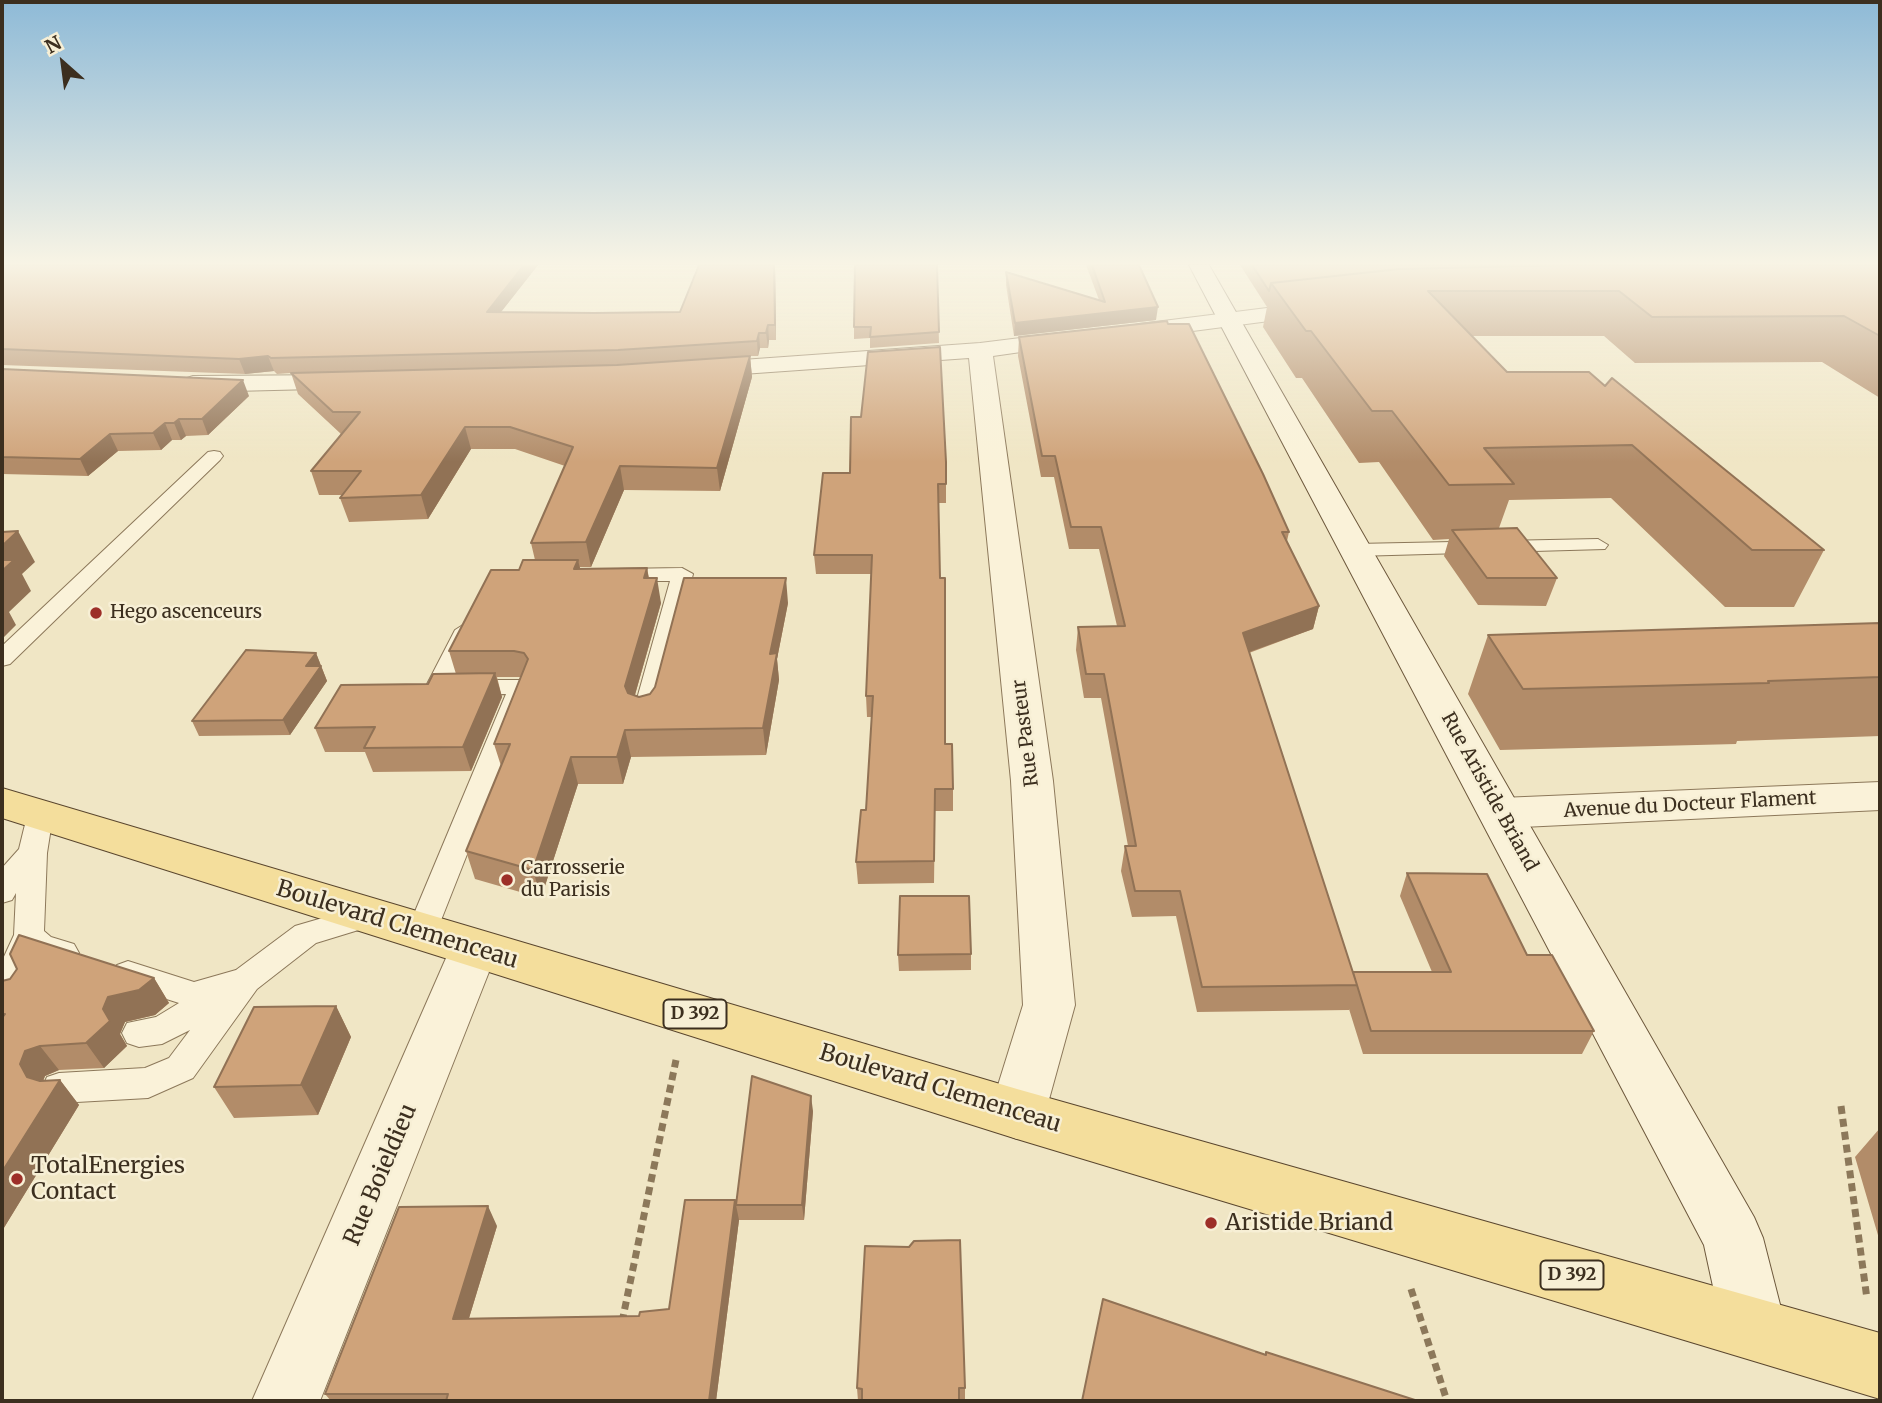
<!DOCTYPE html>
<style>
body{margin:0}
#map{position:relative;width:1882px;height:1403px;overflow:hidden;background:#f0e6c5;font-family:Merriweather,serif}
canvas{display:block}
.frame{position:absolute;inset:0;border:4px solid #3c2f1f;pointer-events:none}
.north{position:absolute;left:28px;top:28px;width:70px;height:70px;-webkit-text-stroke:5px #f7efd5;paint-order:stroke;rotate:332deg;font-size:19px;font-weight:700;line-height:28px;text-align:center;color:#3c2f1f}
.north::after{content:'';display:block;margin:auto;width:24px;height:32px;background:#3c2f1f;clip-path:polygon(50% 0,100% 100%,50% 72%,0 100%)}
</style>
<div id="map">
<canvas width="1882" height="1403"></canvas>
<div class="frame"></div>
<div class="north">N</div>
</div>
<script>
const ctx = document.querySelector('canvas').getContext('2d');
ctx.lineJoin = 'round';
const toPath = rows => new Path2D(rows.map(r => 'M' + r).join(''));
function stroke(path, color, width, dash) { ctx.strokeStyle = color; ctx.lineWidth = width; ctx.lineCap = dash ? 'butt' : 'round'; ctx.setLineDash(dash || []); ctx.stroke(path); }
function fill(path, color) { ctx.fillStyle = color; ctx.fill(path, 'evenodd'); }
function label(font, color, halo, rows, align = 'center') {
  ctx.font = font + ' Merriweather,serif'; ctx.lineWidth = 5; ctx.setLineDash([]); ctx.textBaseline = 'middle'; ctx.strokeStyle = halo; ctx.fillStyle = color; for (const [text, x, y, turn = 0] of rows) {
    ctx.save(); ctx.translate(x, y); ctx.rotate((+turn || 0) * Math.PI / 180); ctx.textAlign = isNaN(turn) ? turn : align; if (halo) ctx.strokeText(text, 0, 0); ctx.fillText(text, 0, 0); ctx.restore();
  }
}
const lane = toPath([
 [214,451,220,452,223,456,220,460,10,664,2,666,2,646,208,452,214,451],
 [1598,539,1608,545,1605,549,1356,556,1346,550,1356,544,1598,539],
 [682,568,693,574,657,713,654,718,645,721,636,718,633,713,670,581,617,581,606,575,617,569,682,568],
 [466,623,477,630,453,680,521,680,530,682,533,687,436,933,432,941,421,945,410,941,406,933,506,694,437,695,428,693,425,688,455,630,466,623],
 [39,806,49,808,53,815,47,853,44,931,51,937,74,944,79,953,74,962,63,965,35,956,25,979,33,992,28,1001,17,1005,2,996,2,961,14,935,16,893,12,900,2,903,2,868,19,849,29,808,39,806],
 [367,905,378,908,382,916,378,924,316,943,257,989,193,1078,148,1098,59,1103,47,1099,42,1088,47,1077,59,1073,145,1068,169,1058,190,1030,162,1044,139,1047,127,1043,122,1033,127,1023,156,1017,179,1003,117,983,112,974,117,965,128,961,194,982,236,970,295,926,367,905]
]);
const street = toPath([
 [1315,302,1323,304,1326,309,1323,314,1139,338,1131,336,1127,331,1131,326,1139,324,1315,302],
 [1069,332,1077,334,1081,339,1077,344,993,356,1053,781,1075,1005,1045,1114,1037,1131,1017,1139,997,1131,989,1114,1023,1005,1011,781,969,358,700,377,691,375,688,370,691,365,700,363,980,343,1069,332],
 [346,375,355,378,359,383,355,388,193,392,184,389,180,384,184,379,193,376,346,375],
 [1880,782,1880,810,1501,828,1486,824,1479,813,1486,802,1501,798,1880,782],
 [474,930,491,936,498,949,320,1401,252,1401,450,949,457,936,474,930]
]);
const secondary = toPath([
 [1189,265,1209,265,1754,1217,1763,1238,1786,1328,1777,1351,1754,1360,1731,1351,1722,1328,1704,1245,1189,265]
]);
const primary = toPath([
 [2,788,1017,1089,1880,1333,1880,1399,1017,1139,2,818,2,788]
]);
stroke(lane, '#8c785a', 2);
stroke(street, '#8c785a', 2);
stroke(secondary, '#6e593d', 2);
stroke(primary, '#5a462e', 2);
stroke(toPath([
 [1841,1106,1867,1299],
 [1411,1289,1447,1401],
 [622,1322,676,1060]
]), '#8c785a', 7, [8, 5]);
fill(lane, '#faf2d9');
fill(street, '#faf2d9');
fill(secondary, '#faf2d9');
fill(primary, '#f4de9c');
fill(toPath([
 [2,265,538,265,501,312,594,313,680,312,699,265,775,265,776,340,769,340,768,348,760,348,758,356,750,356,752,377,720,491,624,490,591,567,580,567,580,569,647,568,649,578,661,603,635,695,639,697,650,694,788,603,777,659,779,680,766,755,631,757,623,784,578,784,541,898,475,879,466,851,501,766,494,744,521,677,497,677,502,697,471,771,373,772,365,752,325,752,315,728,456,674,449,651,519,570,535,560,531,543,565,466,515,449,471,449,428,519,349,522,340,498,343,495,319,495,311,471,341,434,298,394,291,373,277,374,274,371,245,374,2,365],
 [937,265,939,343,870,348,870,338,854,339,854,327],
 [1086,265,1139,265,1156,320,1014,336,1006,285,1006,272,1099,300],
 [1240,265,1880,265,1880,398,1822,362,1635,363,1604,336,1472,336,1507,372,1605,386,1824,550,1794,607,1725,607,1611,498,1509,500,1499,528,1557,578,1546,606,1478,605,1444,556,1449,539,1433,540,1379,462,1359,463,1302,378,1296,378,1263,327,1267,307],
 [1019,337,1289,532,1287,541,1319,606,1313,629,1249,653,1353,972,1432,972,1400,896,1407,873,1527,955,1594,1031,1582,1054,1363,1054,1349,1009,1349,1010,1197,1012,1176,916,1132,917,1121,871,1125,846,1128,846,1101,698,1084,698,1076,650,1078,627,1117,626,1099,549,1069,549,1054,477,1041,477,1018,356],
 [2,369,249,396,208,435,186,436,181,440,172,440,161,450,118,451,88,476,2,474],
 [946,462,946,503,938,503,945,744,953,789,953,811,935,811,934,883,858,884,856,862,866,810,872,717,867,717,866,696,871,574,816,574,814,555,850,473],
 [1880,623,1880,736,1737,741,1736,744,1500,750,1468,694,1488,635],
 [316,653,327,681,290,735,199,736,192,721],
 [971,954,971,970,899,971,898,955],
 [154,978,169,1003,155,1015,125,1022,120,1034,127,1046,104,1068,59,1070,45,1076,43,1081,60,1080,79,1105,2,1231,2,981],
 [336,1006,351,1037,318,1115,234,1118,214,1087],
 [813,1111,804,1220,739,1220,736,1205],
 [1880,1128,1880,1242,1855,1157],
 [735,1200,739,1220,716,1401,331,1401,325,1394,497,1226,469,1318,639,1316,669,1309],
 [857,1388,965,1388,965,1401,858,1401]
]), '#b28c69');
fill(toPath([
 [524,265,538,265,490,326,487,312],
 [774,265,775,265,776,340,775,325],
 [1158,307,1156,320,1014,336,1015,323],
 [768,325,769,340,768,348,766,333],
 [759,333,760,348,758,356,757,341],
 [268,356,274,371,245,374,239,359],
 [750,356,752,377,720,491,717,468],
 [243,380,249,396,208,435,202,419],
 [179,419,186,436,181,440,174,423],
 [165,423,172,440,161,450,153,433],
 [465,427,471,449,428,519,421,495],
 [110,434,118,451,88,476,80,459],
 [620,466,624,490,591,567,586,542],
 [18,531,35,562,22,574,31,591,9,612,16,625,2,639,2,546],
 [578,560,584,585,574,569],
 [647,568,651,593,644,578],
 [657,578,661,603,630,712,625,686],
 [786,578,788,603,777,659,779,680,766,755,763,728,770,654],
 [1319,606,1313,629,1238,656,1243,633],
 [316,653,327,681,290,735,283,720,306,666],
 [495,673,502,697,471,771,463,747],
 [625,730,631,757,623,784,617,757],
 [571,757,578,784,541,898,533,870],
 [154,978,169,1003,155,1015,125,1022,120,1034,127,1046,104,1068,86,1043,108,997],
 [336,1006,351,1037,318,1115,301,1085],
 [40,1046,59,1070,45,1076,40,1089,27,1077,20,1064,25,1051],
 [60,1080,79,1105,2,1231,2,1172],
 [811,1096,813,1111,804,1220,802,1205],
 [735,1200,739,1220,716,1401,709,1401],
 [488,1206,497,1226,463,1338,453,1319]
]), '#917255');
const building = toPath([
 [2,265,524,265,487,312,594,313,680,312,699,265,774,265,775,325,768,325,766,333,759,333,757,341,618,350,271,358,268,356,239,359,2,349,2,265],
 [855,265,937,265,939,332,870,337,871,327,854,327,855,265],
 [1092,265,1139,265,1158,307,1015,323,1006,272,1105,302,1092,265],
 [1252,265,1572,265,1399,269,1271,283,1269,291,1252,265],
 [1572,265,1880,265,1880,336,1844,316,1652,317,1619,291,1428,291,1507,372,1589,372,1605,386,1612,378,1824,550,1752,550,1632,445,1484,448,1514,484,1449,485,1392,411,1372,411,1311,331,1306,331,1271,283,1399,269,1572,265],
 [1167,321,1168,324,1189,324,1263,474,1289,532,1282,532,1319,606,1243,633,1357,985,1202,987,1180,891,1135,891,1125,846,1136,846,1104,674,1086,674,1078,627,1125,626,1101,527,1071,527,1055,456,1042,456,1019,337,1167,321],
 [940,347,946,462,946,484,938,484,940,578,945,578,945,744,952,744,953,789,935,789,934,861,856,862,861,810,866,810,873,696,866,696,872,555,814,555,823,473,850,473,851,417,861,417,868,352,940,347],
 [750,356,717,468,620,466,586,542,531,543,573,447,510,427,465,427,421,495,340,498,361,471,311,471,360,412,333,412,291,373,617,365,750,356],
 [2,369,243,380,202,419,179,419,174,423,165,423,153,433,110,434,80,459,2,457,2,369],
 [1517,528,1557,578,1487,578,1452,530,1517,528],
 [18,531,2,546,2,532,18,531],
 [2,560,14,560,2,571,2,560],
 [523,560,578,560,574,569,647,568,644,578,657,578,625,686,628,693,639,697,650,694,655,687,684,578,786,578,770,654,777,653,763,728,625,730,617,757,571,757,533,870,466,851,510,744,494,744,528,659,524,653,514,651,449,651,491,570,519,570,523,560],
 [1880,623,1880,677,1768,681,1769,683,1523,689,1488,635,1880,623],
 [246,650,316,653,306,666,321,666,283,720,192,721,246,650],
 [495,673,463,747,364,748,375,727,315,728,341,685,428,684,433,674,495,673],
 [1407,873,1487,874,1527,955,1552,955,1594,1031,1371,1031,1353,972,1451,972,1407,873],
 [900,896,969,896,971,954,898,955,900,896],
 [19,935,154,978,139,990,108,997,103,1009,110,1021,86,1043,40,1046,25,1051,20,1064,27,1077,40,1081,60,1080,2,1172,2,1018,5,1014,2,1015,2,981,10,979,17,969,10,954,19,935],
 [336,1006,301,1085,214,1087,254,1007,336,1006],
 [752,1076,811,1096,802,1205,736,1205,752,1076],
 [685,1200,735,1200,709,1401,446,1401,448,1394,325,1394,399,1207,488,1206,453,1319,639,1316,640,1312,669,1309,685,1200],
 [960,1240,965,1388,959,1388,959,1401,862,1401,862,1389,857,1388,865,1246,909,1247,914,1241,960,1240],
 [1103,1299,1266,1355,1266,1352,1418,1401,1082,1401,1103,1299]
]);
fill(building, '#cfa37a');
stroke(building, '#917255', 2);
const sky = ctx.createLinearGradient(0, 0, 0, 462);
sky.addColorStop(0, '#8ebad7');
sky.addColorStop(0.57, '#f8f4e5');
sky.addColorStop(1, '#f8f4e500');
ctx.fillStyle = sky;
ctx.fillRect(0, 0, 1882, 462);
for (const [x, y, r, color] of [
 [96,613,7,"#9d2f28"],
 [507,880,7,"#9d2f28"],
 [17,1179,7,"#9d2f28"],
 [1211,1223,7,"#9d2f28"]
]) { const dot = new Path2D(); dot.arc(x, y, r, 0, 2 * Math.PI); ctx.fillStyle = color; ctx.fill(dot); stroke(dot, '#f7efd5', 2.5); }
for (const [x, y, w] of [
 [695,1014,63],
 [1572,1275,63]
]) { const box = new Path2D(); box.roundRect(x - w / 2, y - 14.5, w, 29, 5); ctx.fillStyle = '#f7efd5'; ctx.fill(box); stroke(box, '#3c2f1f', 2); }
label('bold 18px', '#3c2f1f', null, [
 ["D 392",695,1014],
 ["D 392",1572,1275]
]);
label('19px', '#3c2f1f', '#f7efd5', [
 ["Hego ascenceurs",110,613],
 ["Carrosserie",521,869],
 ["du Parisis",521,891]
], 'left');
label('19px', '#3c2f1f', '#f7efd5', [
 ["Rue Pasteur",1026,733,-97],
 ["Rue Aristide Briand",1489,792,61],
 ["Avenue du Docteur Flament",1690,805,-3]
]);
label('23px', '#3c2f1f', '#f7efd5', [
 ["Boulevard Clemenceau",397,925,17],
 ["Boulevard Clemenceau",940,1089,17],
 ["Rue Boieldieu",381,1175,-67]
]);
label('23px', '#3c2f1f', '#f7efd5', [
 ["TotalEnergies",31,1166],
 ["Contact",31,1192],
 ["Aristide Briand",1225,1223]
], 'left');
</script>
